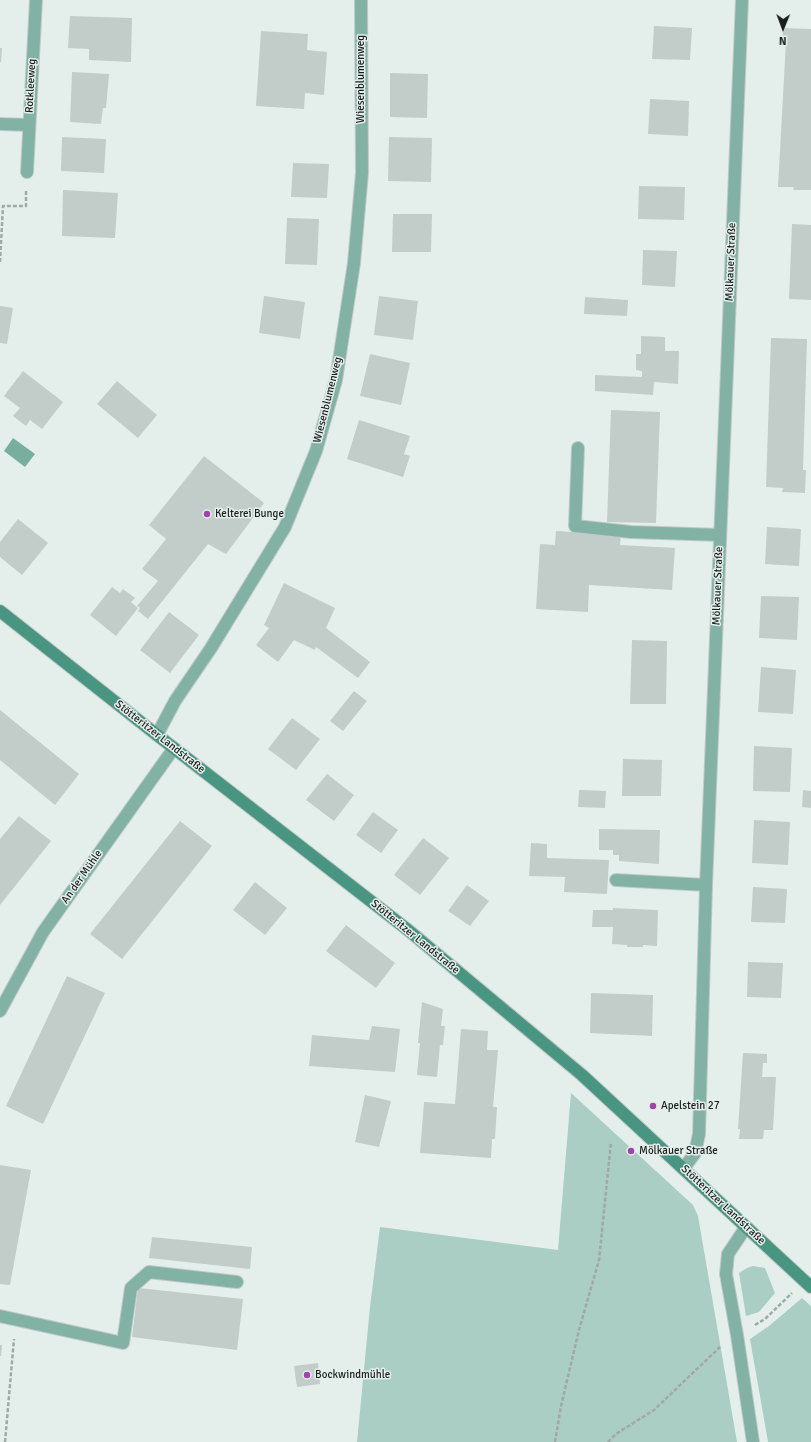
<!DOCTYPE html>
<meta charset="utf-8">
<style>
body{margin:0}
#map{position:relative;width:811px;height:1442px;overflow:hidden;background:#e4efec;font-family:Signika,sans-serif}
canvas{display:block}
.north{position:absolute;left:763px;top:8px;width:40px;height:40px;-webkit-text-stroke:3px #e4efec;paint-order:stroke;rotate:181deg;font-size:11px;font-weight:700;line-height:16px;text-align:center;color:#1a1e1d}
.north::after{content:'';display:block;margin:auto;width:14px;height:18px;background:#1a1e1d;clip-path:polygon(50% 0,100% 100%,50% 72%,0 100%)}
</style>
<div id="map">
<canvas width="811" height="1442"></canvas>
<div class="north">N</div>
</div>
<script>
const ctx = document.querySelector('canvas').getContext('2d');
ctx.lineJoin = 'round';
function fill(path, color) { ctx.fillStyle = color; ctx.fill(path, 'evenodd'); }
const toPath = rows => new Path2D(rows.map(r => 'M' + r).join(''));
function stroke(path, color, width, dash) { ctx.strokeStyle = color; ctx.lineWidth = width; ctx.lineCap = dash ? 'butt' : 'round'; ctx.setLineDash(dash || []); ctx.stroke(path); }
function label(font, color, halo, rows, align = 'center') {
  ctx.font = font + ' Signika,sans-serif'; ctx.lineWidth = 3; ctx.setLineDash([]); ctx.textBaseline = 'middle'; ctx.strokeStyle = halo; ctx.fillStyle = color; for (const [text, x, y, turn = 0] of rows) {
    ctx.save(); ctx.translate(x, y); ctx.rotate((+turn || 0) * Math.PI / 180); ctx.textAlign = isNaN(turn) ? turn : align; if (halo) ctx.strokeText(text, 0, 0); ctx.fillText(text, 0, 0); ctx.restore();
  }
}
fill(toPath([
 [571,1093,693,1205,698,1216,737,1442,357,1442,370,1307,380,1227,558,1250],
 [753,1266,765,1268,775,1293,759,1312,746,1316,739,1273,747,1268],
 [802,1298,811,1306,811,1442,768,1442,750,1339,769,1326]
]), '#aacec3');
fill(toPath([
 [13,438,35,454,25,467,4,451]
]), '#78ae9e');
fill(toPath([
 [70,16,132,18,131,62,89,60,89,49,68,48],
 [654,26,692,28,690,60,652,59],
 [783,28,811,29,811,190,793,190,794,187,778,187,786,41,782,41],
 [261,31,308,34,307,50,327,52,324,95,305,93,304,109,256,106],
 [0,48,2,48,1,62,0,62],
 [72,72,109,74,106,108,103,108,101,124,70,122],
 [390,73,428,74,427,118,390,117],
 [650,99,689,101,688,136,648,134],
 [62,137,106,139,104,173,61,171],
 [389,137,432,138,431,182,388,181],
 [293,163,329,164,327,198,291,197],
 [639,186,685,187,684,220,638,219],
 [63,190,118,193,115,238,62,236],
 [393,214,432,214,431,252,392,252],
 [287,218,319,219,317,265,285,264],
 [792,224,811,225,811,300,789,299],
 [643,250,677,251,675,287,642,285],
 [264,296,305,302,300,339,259,333],
 [379,296,418,301,413,340,374,335],
 [585,297,628,300,627,316,584,314],
 [0,306,13,308,7,344,0,343],
 [641,336,665,337,665,351,679,351,678,384,654,382,653,395,595,391,595,375,642,377,642,371,636,370,636,354,641,354],
 [771,338,807,339,803,470,806,470,805,493,782,492,783,488,766,487],
 [370,354,410,363,401,405,360,396],
 [23,371,63,402,42,429,30,420,26,426,13,416,20,408,4,396],
 [117,381,157,415,138,438,97,404],
 [611,410,660,412,656,523,607,522],
 [359,420,410,436,404,454,410,456,403,477,347,459],
 [204,456,264,503,226,554,208,544,148,619,138,611,140,608,137,606,158,581,142,569,166,539,149,525],
 [18,519,48,543,22,575,0,557,0,542],
 [767,527,801,529,799,566,765,564],
 [556,531,621,535,620,545,675,548,672,590,589,585,588,612,536,609,540,544,555,545],
 [284,583,335,608,326,628,370,662,358,678,316,647,315,650,294,640,278,662,256,645,269,628,264,625],
 [112,587,120,593,123,589,135,598,131,602,138,608,116,636,90,615],
 [761,596,799,597,797,640,759,638],
 [169,612,199,635,170,673,140,650],
 [632,640,667,641,666,704,630,704],
 [761,667,796,670,793,714,758,712],
 [354,691,367,701,343,731,330,721],
 [0,710,79,774,55,805,0,760],
 [292,718,320,739,296,770,268,749],
 [754,746,792,748,790,792,753,791],
 [623,759,662,760,661,796,622,796],
 [327,774,354,795,334,821,306,800],
 [579,790,606,791,605,808,578,807],
 [803,790,811,791,811,808,802,807],
 [373,812,398,830,381,853,356,835],
 [19,816,51,841,0,905,0,839],
 [754,820,790,822,788,865,752,863],
 [180,821,212,846,122,959,90,934],
 [599,829,660,830,659,864,619,861,619,855,613,855,613,850,599,850],
 [423,838,449,858,420,895,394,875],
 [531,843,547,844,547,858,609,860,607,894,564,892,565,877,529,876],
 [255,882,287,908,265,935,233,910],
 [467,885,489,901,470,926,448,911],
 [753,887,787,889,785,923,751,922],
 [613,908,658,910,657,946,643,945,643,947,627,947,627,945,612,944,613,927,592,927,593,910,613,910],
 [346,925,395,963,376,988,326,951],
 [748,962,783,963,781,998,747,997],
 [67,976,105,993,43,1124,6,1106],
 [591,993,653,995,652,1036,590,1033],
 [422,1002,443,1009,441,1026,445,1026,443,1045,440,1045,437,1077,417,1075,420,1043,418,1043],
 [372,1026,400,1029,395,1072,309,1066,312,1035,369,1040],
 [461,1029,488,1031,487,1050,498,1050,493,1107,497,1107,495,1139,492,1139,491,1158,420,1153,424,1102,455,1104],
 [743,1053,767,1054,767,1063,763,1063,762,1077,776,1077,773,1130,764,1130,763,1139,739,1139,740,1129,738,1129],
 [365,1095,391,1101,379,1147,355,1142],
 [0,1165,31,1170,10,1285,0,1284],
 [152,1237,252,1247,250,1269,149,1258],
 [138,1288,243,1299,237,1350,132,1337],
 [0,1345,2,1345,1,1356,0,1356],
 [318,1363,320,1384,297,1387,294,1366]
]), '#c2cdc9');
const service = toPath([
 [0,124,29,125],
 [578,448,575,526,631,532,720,535],
 [616,880,706,885],
 [0,1316,123,1343,131,1288,149,1272,237,1282]
]);
const minor = toPath([
 [27,172,36,0],
 [157,735,175,701,211,648,285,527,316,451,336,380,354,263,362,173,361,0],
 [0,1011,43,932,174,748]
]);
const tertiary = toPath([
 [684,1168,695,1153,699,1134,706,885,742,0],
 [746,1227,728,1254,726,1274,737,1335,753,1442]
]);
const secondary = toPath([
 [0,611,157,735,408,930,582,1075,811,1287]
]);
stroke(service, '#c0c9c7', 14);
stroke(minor, '#c0c9c7', 14);
stroke(tertiary, '#c0c9c7', 14);
stroke(secondary, '#c0c9c7', 14);
stroke(toPath([
 [0,262,3,206,26,206,26,189],
 [755,1325,765,1319,792,1293],
 [5,1442,14,1339],
 [555,1442,561,1406,579,1330,599,1260,611,1142],
 [608,1442,616,1434,654,1410,720,1347]
]), '#a0a9a6', 2.5, [4, 2]);
stroke(service, '#82b2a4', 12);
stroke(minor, '#82b2a4', 12);
stroke(tertiary, '#82b2a4', 12);
stroke(secondary, '#489581', 12);
for (const [x, y, r, color] of [
 [207,514,4,"#a243ab"],
 [653,1106,4,"#a243ab"],
 [631,1151,4,"#a243ab"],
 [307,1375,4,"#a243ab"]
]) { const dot = new Path2D(); dot.arc(x, y, r, 0, 2 * Math.PI); ctx.fillStyle = color; ctx.fill(dot); stroke(dot, '#e4efec', 1.5); }
label('11px', '#1a1e1d', '#e4efec', [
 ["Wiesenblumenweg",361,79,-90],
 ["Rotkleeweg",31,86,-87],
 ["Mölkauer Straße",731,262,-88],
 ["Wiesenblumenweg",328,400,-76],
 ["Mölkauer Straße",718,586,-88],
 ["Stötteritzer Landstraße",160,737,38],
 ["An der Mühle",82,877,-55],
 ["Stötteritzer Landstraße",415,937,39],
 ["Stötteritzer Landstraße",723,1205,43]
]);
label('11px', '#1a1e1d', '#e4efec', [
 ["Kelterei Bunge",215,514],
 ["Apelstein 27",661,1106],
 ["Mölkauer Straße",639,1151],
 ["Bockwindmühle",315,1375]
], 'left');
</script>
